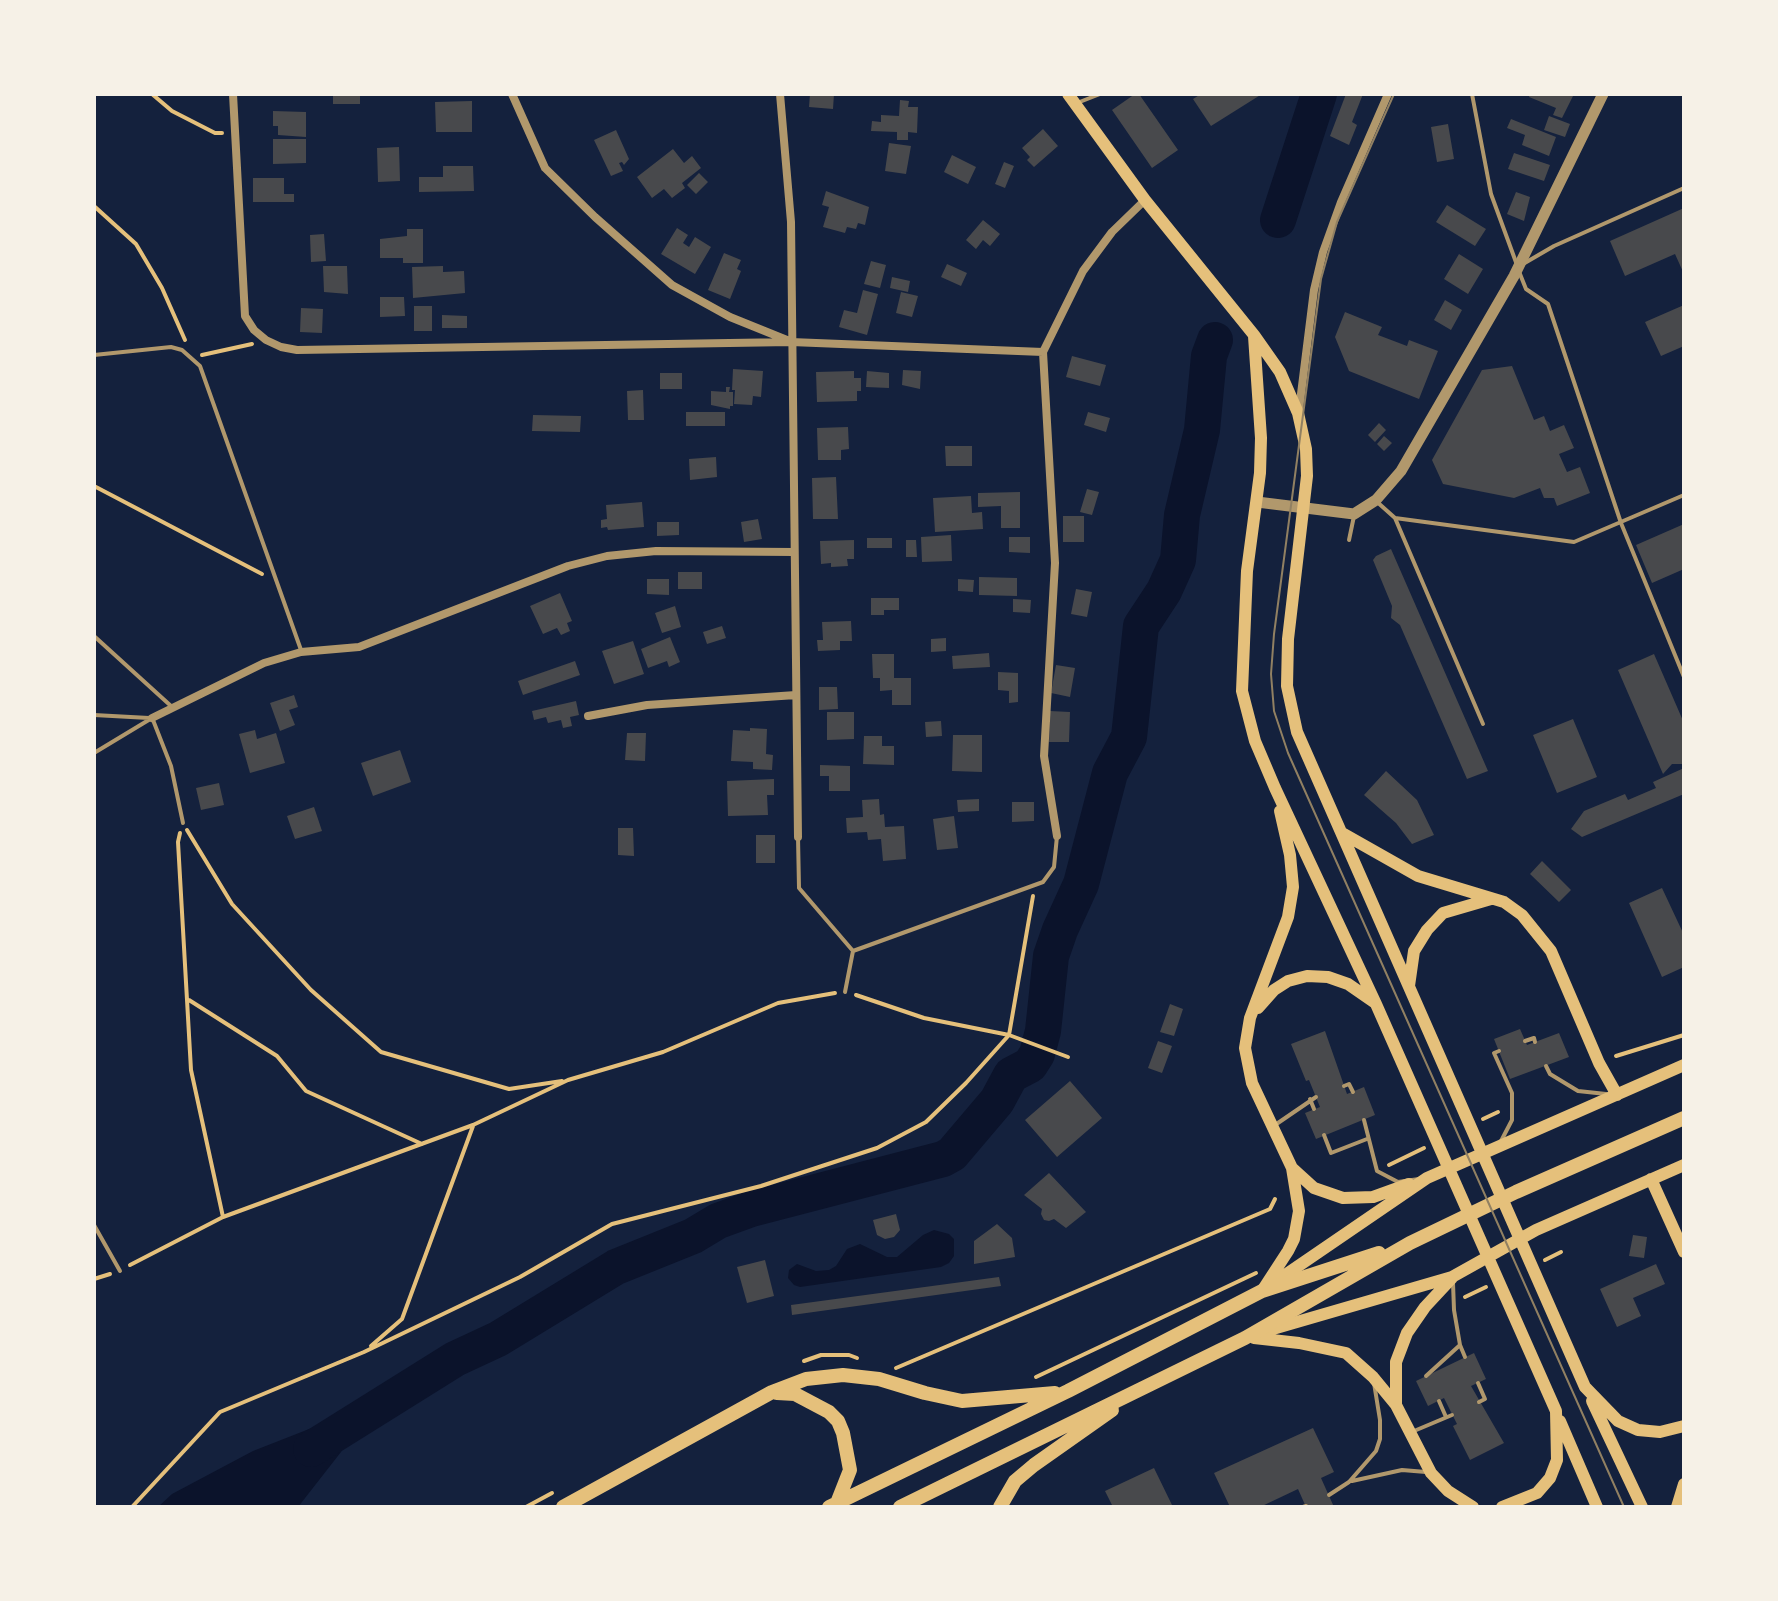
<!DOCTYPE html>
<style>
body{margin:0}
#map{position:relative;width:1778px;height:1601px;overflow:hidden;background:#14213d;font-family:"Nunito Sans",sans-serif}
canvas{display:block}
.frame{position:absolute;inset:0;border:96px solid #f6f1e7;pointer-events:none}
</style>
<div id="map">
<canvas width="1778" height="1601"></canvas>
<div class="frame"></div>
</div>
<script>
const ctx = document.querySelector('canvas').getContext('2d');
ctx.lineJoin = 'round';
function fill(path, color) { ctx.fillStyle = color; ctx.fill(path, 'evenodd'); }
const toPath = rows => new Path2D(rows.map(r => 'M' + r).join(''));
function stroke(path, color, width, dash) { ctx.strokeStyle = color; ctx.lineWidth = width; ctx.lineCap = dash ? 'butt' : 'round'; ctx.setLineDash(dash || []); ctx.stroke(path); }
fill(toPath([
 [934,1230,949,1234,954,1239,954,1256,949,1263,941,1267,800,1287,794,1285,788,1278,789,1270,797,1264,816,1271,829,1270,836,1266,847,1249,860,1244,887,1257,897,1257,923,1235],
 [327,1422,351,1424,341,1452,298,1507,158,1507,172,1494,253,1451]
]), '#0b132b');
stroke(toPath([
 [1278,220,1319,94],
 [311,1449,455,1359,498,1339,616,1267,693,1236,718,1221,751,1209,943,1159,952,1154,997,1101,1011,1075,1030,1065,1037,1054,1043,1031,1051,956,1060,930,1081,884,1110,773,1129,737,1141,626,1164,591,1178,560,1182,515,1202,430,1209,356,1215,340]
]), '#0b132b', 36);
fill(toPath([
 [333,94,360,94,360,104,333,104],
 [810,94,834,94,833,109,809,107],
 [1135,94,1139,94,1178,150,1152,168,1112,110],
 [1201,94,1262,94,1211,126,1193,99],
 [1346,94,1363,94,1352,122,1357,125,1349,145,1330,136],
 [1530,94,1574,94,1562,118,1553,115,1556,108,1529,97],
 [900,100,909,101,908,107,918,107,917,133,908,132,908,140,897,140,897,132,871,131,872,121,881,122,881,115,899,116],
 [472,101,472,132,436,132,435,102],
 [273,111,306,112,306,137,278,135,278,126,273,126],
 [1549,116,1570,124,1565,137,1544,130],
 [1511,119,1556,137,1549,156,1522,145,1525,135,1507,128],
 [1448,124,1454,159,1437,162,1431,127],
 [1043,129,1058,146,1034,167,1027,160,1030,157,1022,148],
 [616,130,629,159,624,165,622,162,619,163,623,171,611,176,594,140],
 [273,139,306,139,306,163,273,164],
 [889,143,911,146,906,174,885,171],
 [399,147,400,181,378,182,377,148],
 [673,149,684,163,692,156,701,168,682,183,685,188,672,198,664,189,652,198,637,177],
 [1514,153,1550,165,1544,181,1508,169],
 [952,155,976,167,968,184,944,172],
 [1004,162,1014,166,1005,188,995,184],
 [443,166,473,166,474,191,419,192,419,177,443,177],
 [699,173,708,182,696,194,687,185],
 [253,178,284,178,284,194,294,194,294,202,253,202],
 [826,191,869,207,865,225,858,223,856,229,847,227,845,233,823,227,829,207,822,205],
 [1516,192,1530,197,1524,221,1507,214],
 [1447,205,1486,229,1475,246,1436,222],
 [1684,208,1684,274,1675,254,1625,276,1610,241],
 [983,220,1000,234,990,246,983,240,976,249,966,240],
 [677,228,688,235,683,243,689,247,695,237,711,247,695,274,661,254],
 [407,229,423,229,423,263,403,263,403,258,380,258,380,239,407,236],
 [324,234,326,261,311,262,310,235],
 [724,253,741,260,737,269,741,271,730,299,708,290],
 [1459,254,1483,269,1468,294,1444,279],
 [871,261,886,265,880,288,864,284],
 [947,264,967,273,961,286,941,277],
 [323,266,347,266,348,294,324,292],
 [443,266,443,272,464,271,465,293,413,298,412,267],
 [892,277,910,281,908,292,890,288],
 [863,290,878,294,867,335,839,327,844,310,857,313],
 [901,292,918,296,912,317,896,313],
 [380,297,404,297,405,316,380,317],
 [1445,300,1462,310,1451,330,1434,320],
 [1684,305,1684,346,1661,356,1645,322],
 [414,306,432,306,432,331,414,331],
 [301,308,323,309,322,333,300,332],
 [1345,312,1382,327,1378,335,1407,346,1409,340,1438,351,1419,399,1349,371,1335,337],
 [442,315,467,316,467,328,442,328],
 [1072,356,1106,365,1100,386,1066,377],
 [1512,366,1534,420,1544,416,1550,431,1564,425,1574,448,1559,454,1567,472,1580,467,1590,493,1557,506,1554,498,1544,498,1540,488,1514,498,1443,484,1432,460,1482,370],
 [733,369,763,371,761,397,753,396,752,405,734,404,735,390,732,390],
 [903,370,921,371,920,389,902,385],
 [854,371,854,378,861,378,861,391,857,391,857,401,817,402,816,372],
 [867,371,889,373,889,388,866,387],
 [660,373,682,373,682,389,660,389],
 [726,387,730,387,729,392,733,392,733,406,730,406,730,409,711,405,711,391,726,392],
 [643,390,644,420,628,420,627,391],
 [686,412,725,412,725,426,686,426],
 [1088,412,1110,418,1106,432,1084,425],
 [533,415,581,416,580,432,532,431],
 [1379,423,1386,430,1375,442,1368,435],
 [848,427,849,449,841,450,841,460,818,460,817,428],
 [1384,436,1392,443,1384,451,1377,444],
 [945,446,972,446,972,466,946,466],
 [716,457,717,477,690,480,689,459],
 [836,477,838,519,813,519,812,478],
 [1087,489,1099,492,1092,515,1080,512],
 [1020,492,1020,528,1001,528,1001,506,978,507,978,493],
 [971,496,972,513,982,512,983,529,935,532,933,498],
 [642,502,644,527,608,530,607,527,601,528,601,520,607,519,606,505],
 [1063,516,1084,516,1084,542,1063,542],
 [758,519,762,539,744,542,741,522],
 [657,522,679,522,679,535,657,536],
 [1684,524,1684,569,1652,583,1636,545],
 [951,535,952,561,922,562,921,537],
 [1009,537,1030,537,1030,553,1009,552],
 [867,538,892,538,892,548,867,548],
 [854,540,854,559,847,559,848,566,831,567,831,563,821,564,820,541],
 [906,540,916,540,917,557,906,557],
 [1391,549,1488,771,1467,779,1400,625,1391,618,1392,606,1373,560,1376,556],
 [678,572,702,572,702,589,678,589],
 [979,577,1017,578,1017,596,979,595],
 [647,579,669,579,669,595,647,594],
 [958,579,974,580,973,592,958,591],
 [1076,589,1092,592,1087,617,1071,614],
 [560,593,572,621,567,623,570,631,561,635,557,628,543,634,530,606],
 [871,598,899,598,899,610,884,610,884,615,871,615],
 [1013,599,1031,600,1030,613,1013,612],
 [675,606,681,627,662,633,655,613],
 [851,621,852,641,840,641,840,650,818,651,817,640,823,640,822,622],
 [722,626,726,638,707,644,703,632],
 [670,637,680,662,669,667,667,661,648,668,641,649],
 [946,638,946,651,931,652,931,639],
 [633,641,644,674,614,684,602,651],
 [989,653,990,667,953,669,952,656],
 [872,654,894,654,894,678,911,678,911,705,892,705,892,690,880,691,880,678,873,678],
 [1654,654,1684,723,1684,764,1672,764,1663,774,1618,670],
 [575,661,580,675,523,695,518,681],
 [1056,665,1075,668,1070,697,1051,693],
 [998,672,1018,673,1018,702,1009,703,1009,691,998,690],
 [819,687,837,687,838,709,819,710],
 [294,695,298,707,289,710,295,725,280,731,270,703],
 [576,701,579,715,570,717,572,726,563,728,561,720,548,723,546,717,534,720,532,711],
 [1050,711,1070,712,1069,742,1049,742],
 [827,712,854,712,854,739,827,740],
 [1573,719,1597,777,1557,793,1533,735],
 [941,721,942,736,926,737,925,722],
 [750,728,767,729,766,754,773,755,772,770,753,769,753,762,731,761,733,730,750,731],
 [255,730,257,739,276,733,285,763,250,773,239,734],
 [627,733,646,733,645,761,625,760],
 [953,735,982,735,982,772,952,771],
 [864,736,882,736,882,746,894,746,894,765,863,764],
 [400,750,411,782,373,796,361,763],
 [820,765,850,766,850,791,829,791,829,776,820,776],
 [1684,768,1684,794,1582,837,1571,829,1584,811,1625,794,1628,800,1656,788,1653,782],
 [1386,771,1417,800,1434,835,1412,844,1396,823,1364,795],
 [774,779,774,795,767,795,768,815,728,816,727,781],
 [219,783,224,805,201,810,196,788],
 [879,799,880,815,884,814,885,827,904,826,906,859,883,861,881,839,868,840,867,832,847,833,846,818,863,817,862,800],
 [979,799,979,811,958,812,957,800],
 [1012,802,1034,802,1034,821,1012,822],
 [314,807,322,831,295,839,287,816],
 [954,816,958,848,937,850,933,819],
 [618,828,633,828,634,856,618,855],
 [756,835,775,835,775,863,756,863],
 [1542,861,1571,890,1559,902,1530,874],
 [1662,888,1684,935,1684,967,1662,977,1629,903],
 [1170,1004,1183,1009,1174,1036,1160,1032],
 [1520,1029,1527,1045,1559,1033,1569,1057,1510,1079,1494,1039],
 [1325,1031,1347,1094,1364,1087,1375,1115,1316,1139,1305,1113,1320,1107,1309,1080,1306,1081,1291,1044],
 [1158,1041,1172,1046,1162,1073,1148,1068],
 [1070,1081,1102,1118,1057,1157,1025,1120],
 [1049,1173,1086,1212,1066,1228,1054,1219,1049,1221,1044,1220,1041,1214,1042,1209,1024,1195],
 [896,1214,900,1230,894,1237,885,1239,877,1235,873,1220],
 [997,1224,1012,1238,1015,1257,974,1264,974,1241],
 [1633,1235,1647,1237,1644,1258,1629,1256],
 [765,1260,774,1296,747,1303,737,1267],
 [1656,1264,1665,1284,1633,1298,1641,1316,1617,1327,1600,1289],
 [999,1277,1001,1286,792,1315,791,1305],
 [1474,1353,1486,1379,1471,1386,1504,1443,1470,1460,1453,1426,1457,1424,1444,1398,1428,1406,1416,1381],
 [1313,1428,1334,1472,1321,1478,1334,1507,1306,1507,1298,1489,1260,1507,1230,1507,1214,1473],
 [1154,1468,1172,1505,1113,1507,1105,1491]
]), '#48494c');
stroke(toPath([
 [152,94,172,111,215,133,222,133],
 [94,206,136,244,162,288,185,340],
 [202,355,252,344],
 [94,486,262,574],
 [187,830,232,904,311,990,381,1052,509,1089,562,1081],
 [180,833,178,842,191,1070,223,1217],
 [856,995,924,1018,1009,1035,1068,1057],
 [189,1000,277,1056,306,1091,422,1144],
 [1616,1056,1684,1035],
 [1483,1119,1498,1112],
 [1389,1165,1424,1148],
 [1545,1260,1561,1252],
 [130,1265,223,1217,473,1125,568,1080,663,1052,778,1003,835,993],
 [94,1279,110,1274],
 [1465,1297,1486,1287],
 [371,1346,402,1319,473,1126],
 [364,1352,520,1277,612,1224,761,1186,877,1148,926,1122,966,1083,1009,1035,1033,896],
 [804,1361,821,1355,849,1355,857,1358],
 [896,1368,1270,1209,1275,1199],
 [1036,1377,1256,1273],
 [132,1507,220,1412,364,1352],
 [526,1507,552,1493]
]), '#e5c07b', 4);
stroke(toPath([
 [1472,94,1491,194,1517,265],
 [1077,103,1100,94],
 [1523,264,1554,246,1684,188],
 [1520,274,1526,289,1548,304,1621,523,1684,677],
 [94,355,171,347,182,350,200,366,301,650],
 [1376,501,1395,518,1574,542,1684,495],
 [1395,518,1483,724],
 [1349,540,1354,516],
 [94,636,171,706],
 [94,715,149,718],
 [153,720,171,766,183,823],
 [94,753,152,718],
 [798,837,799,888,853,951,845,992],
 [853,951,1043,882,1054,867,1057,836],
 [1525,1041,1534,1038,1535,1042],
 [1499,1051,1494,1053,1512,1093,1512,1120,1500,1143],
 [1546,1066,1550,1074,1578,1091,1606,1094],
 [1344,1086,1349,1084,1353,1092],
 [1310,1099,1314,1109],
 [1364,1120,1377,1171,1398,1182,1419,1179],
 [1275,1125,1316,1097],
 [1324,1135,1331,1153,1367,1139],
 [94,1225,120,1271],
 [1453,1283,1454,1310,1460,1345,1465,1357],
 [1426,1376,1460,1345],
 [1478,1383,1485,1399,1479,1402],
 [1439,1401,1446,1417],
 [1414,1431,1452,1415],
 [1352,1481,1402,1470,1426,1472],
 [1329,1495,1349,1482,1376,1451,1380,1439,1380,1420,1374,1383],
 [1303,1507,1306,1506]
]), '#b1986c', 4);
stroke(toPath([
 [233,94,245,316,254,330,266,340,281,347,297,350,791,342,1043,352],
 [512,94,545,168,595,217,672,285,730,317,787,340],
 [780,94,791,222,798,837],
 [1299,410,1314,290,1323,252,1341,202,1388,94],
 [588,716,647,705,796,695],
 [152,718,264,663,301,652,359,647,568,566,607,556,656,551,794,552],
 [1057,836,1044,756,1055,563,1043,352,1083,271,1112,232,1145,200]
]), '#b1986c', 8);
stroke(toPath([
 [1257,502,1354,514,1376,500,1401,471,1514,276,1603,94]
]), '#b1986c', 11);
stroke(toPath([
 [1068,94,1145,200,1254,335,1280,372,1298,413,1306,449,1307,476,1288,639,1287,686,1297,732,1585,1387,1618,1421,1638,1430,1660,1432,1684,1426],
 [1254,336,1261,438,1260,473,1247,571,1242,691,1255,741,1275,788,1376,1004,1556,1411,1557,1460,1550,1478,1537,1493,1502,1507],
 [1342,833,1418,876,1504,902,1522,915,1551,951,1599,1063,1617,1095],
 [1409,986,1414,951,1427,930,1443,913,1491,899],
 [1258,1008,1274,990,1288,981,1307,976,1328,977,1348,984,1374,1002],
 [1292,1168,1314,1188,1343,1198,1373,1197,1409,1184],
 [1651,1179,1684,1252],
 [1272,1284,1427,1178,1684,1065],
 [1262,1291,1288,1251,1294,1239,1299,1211,1292,1168,1252,1083,1245,1048,1250,1018,1288,917,1293,887,1290,855,1280,811],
 [1259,1333,1452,1277,1536,1230,1684,1165],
 [1254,1338,1299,1343,1346,1353,1373,1377,1396,1405,1431,1473,1448,1491,1473,1507],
 [1592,1401,1642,1507],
 [1396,1405,1396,1362,1407,1333,1425,1307,1452,1278],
 [1560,1421,1597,1507],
 [1677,1507,1684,1484]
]), '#e5c07b', 12);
stroke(toPath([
 [777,1393,795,1394,829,1412,838,1421,843,1433,850,1470,837,1503],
 [563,1507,772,1392,806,1379,843,1375,879,1379,925,1393,962,1401,1055,1393],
 [829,1507,1068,1391,1262,1291,1379,1253],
 [900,1507,1245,1338,1410,1243,1516,1192,1684,1118],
 [1000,1507,1015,1481,1034,1465,1112,1410]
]), '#e5c07b', 14);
stroke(toPath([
 [1394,94,1337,222,1321,279,1274,634,1271,674,1274,711,1288,753,1624,1507]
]), '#918062', 2);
</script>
